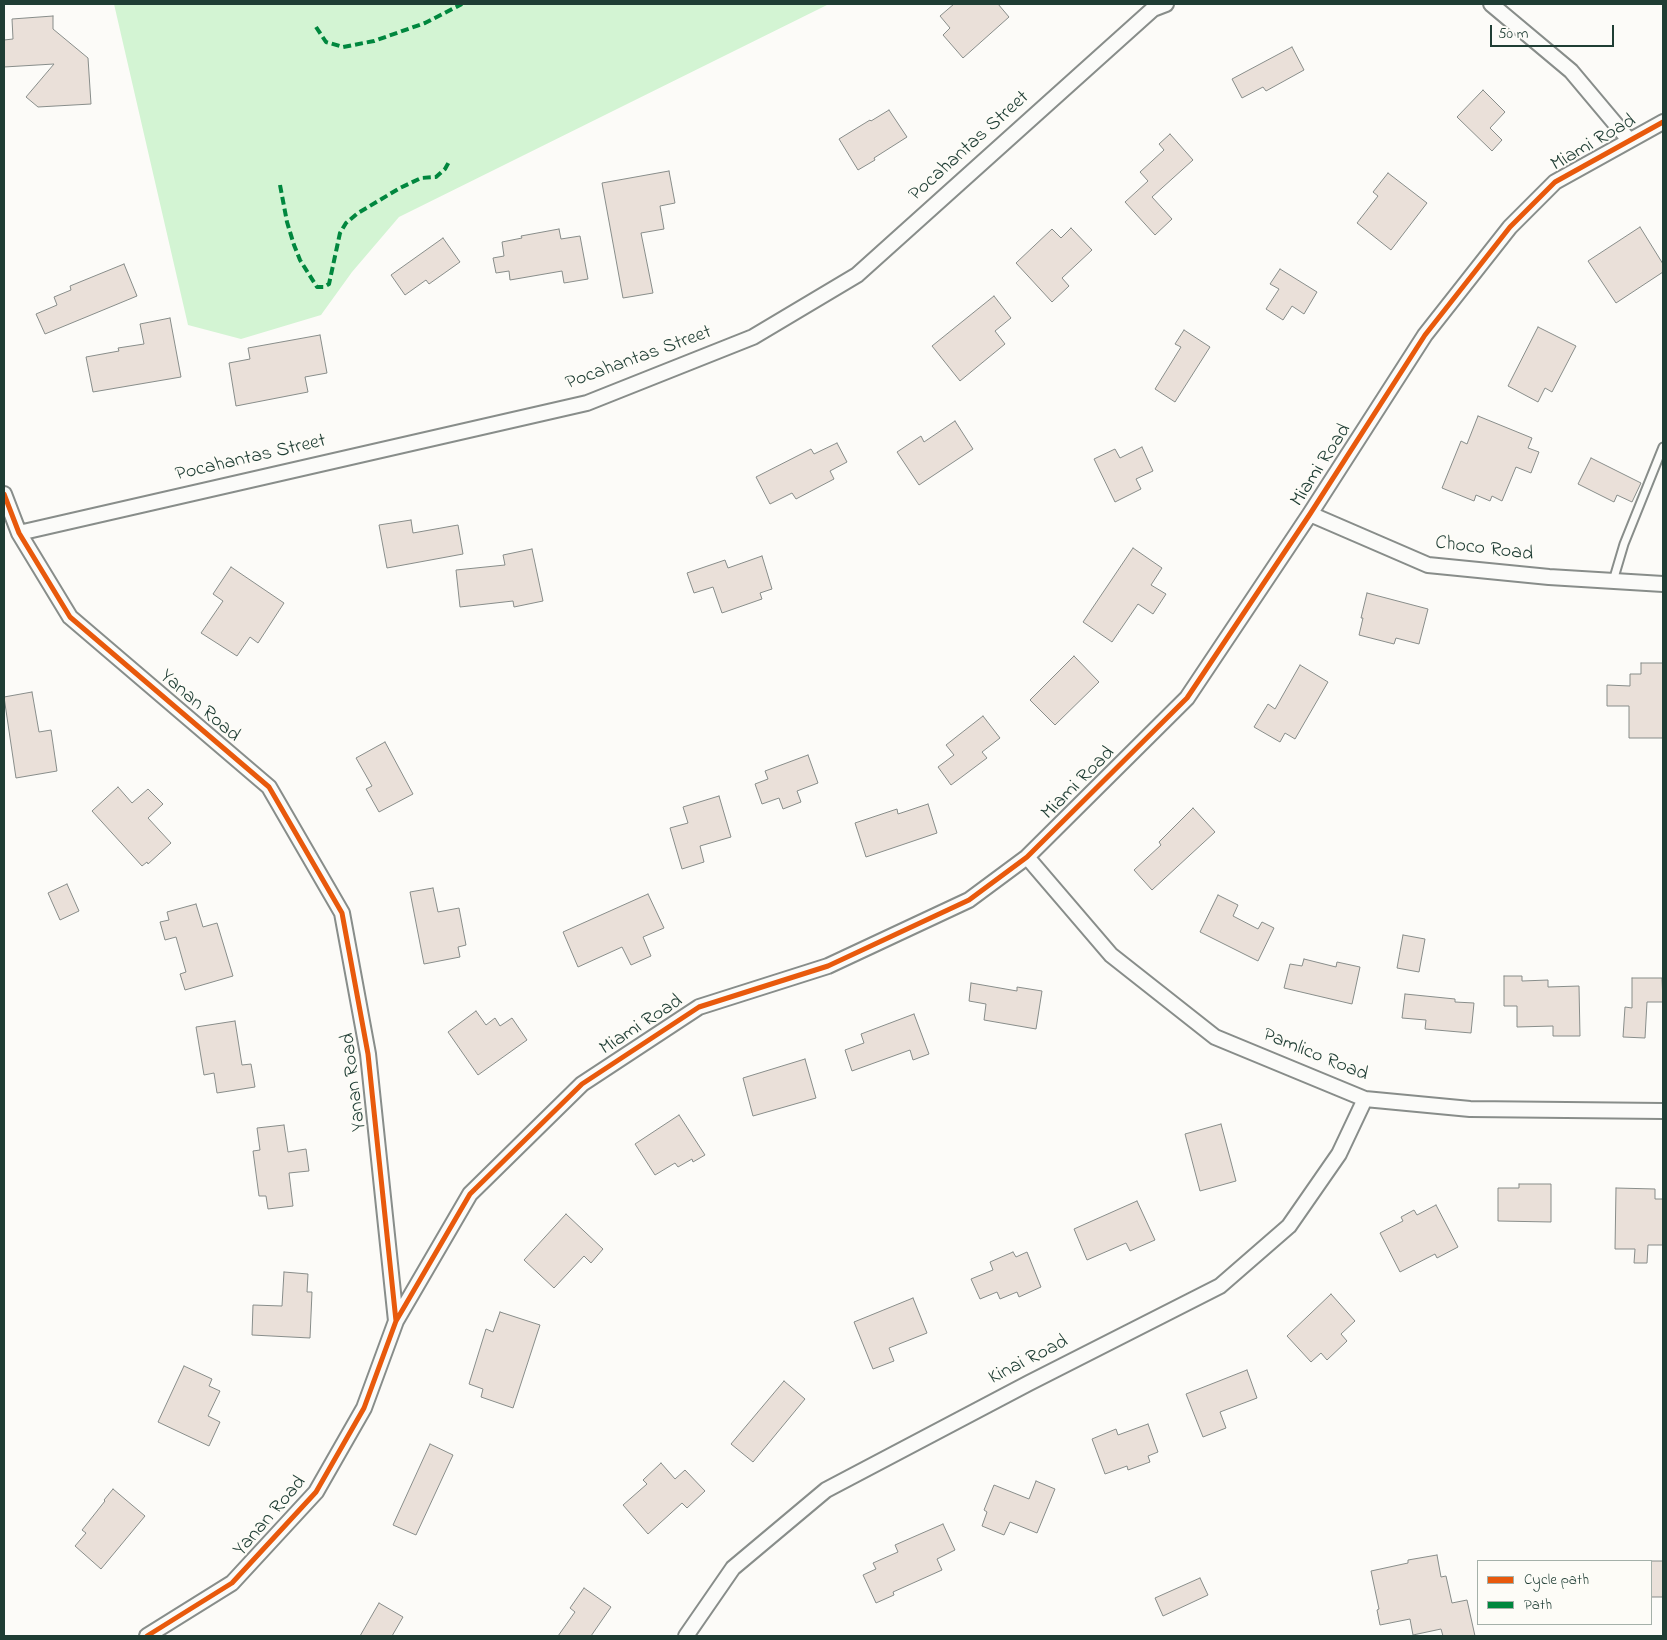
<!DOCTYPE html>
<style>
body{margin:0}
#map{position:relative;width:1667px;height:1640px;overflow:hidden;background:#fcfbf8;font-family:"Indie Flower",sans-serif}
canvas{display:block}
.frame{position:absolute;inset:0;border:5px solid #1f3d34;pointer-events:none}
.legend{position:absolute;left:1477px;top:1560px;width:175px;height:65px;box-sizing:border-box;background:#fdfcf7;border:1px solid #a4b0a9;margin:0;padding:6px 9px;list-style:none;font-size:15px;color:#1f3d34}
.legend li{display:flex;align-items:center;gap:10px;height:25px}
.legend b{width:25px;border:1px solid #a4b0a9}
.scale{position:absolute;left:1490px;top:25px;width:124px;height:22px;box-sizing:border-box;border:2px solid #1f3d34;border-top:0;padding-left:6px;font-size:15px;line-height:18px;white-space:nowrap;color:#1f3d34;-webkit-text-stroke:4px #fdfcf7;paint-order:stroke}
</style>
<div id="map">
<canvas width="1667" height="1640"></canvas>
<div class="frame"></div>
<ul class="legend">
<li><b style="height:6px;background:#e8590c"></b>Cycle path</li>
<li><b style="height:6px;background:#00873e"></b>Path</li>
</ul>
<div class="scale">50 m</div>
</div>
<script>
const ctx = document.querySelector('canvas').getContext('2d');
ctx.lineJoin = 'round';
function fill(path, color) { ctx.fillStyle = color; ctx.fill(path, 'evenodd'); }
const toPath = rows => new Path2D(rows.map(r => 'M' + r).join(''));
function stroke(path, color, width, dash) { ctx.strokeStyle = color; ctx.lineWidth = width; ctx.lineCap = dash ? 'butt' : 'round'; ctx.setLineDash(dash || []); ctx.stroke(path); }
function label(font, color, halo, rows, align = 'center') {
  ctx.font = font + ' "Indie Flower",sans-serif'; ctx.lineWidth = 4; ctx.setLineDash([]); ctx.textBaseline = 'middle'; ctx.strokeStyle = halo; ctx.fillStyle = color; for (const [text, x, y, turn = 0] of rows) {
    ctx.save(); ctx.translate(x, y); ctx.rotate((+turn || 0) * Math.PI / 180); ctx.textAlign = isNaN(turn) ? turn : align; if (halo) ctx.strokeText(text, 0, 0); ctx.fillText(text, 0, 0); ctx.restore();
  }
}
fill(toPath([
 [114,4,829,4,399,217,352,272,321,315,241,339,188,325]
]), '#d3f4d3');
const building = toPath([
 [954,4,998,4,1009,17,963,58,943,35,950,28,940,16,954,4],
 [53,16,53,29,88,58,91,104,38,107,26,97,54,64,4,67,4,40,13,39,12,19,53,16],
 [1292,47,1304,70,1266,91,1263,87,1242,98,1232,79,1292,47],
 [1483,90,1505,112,1490,128,1502,140,1492,151,1457,117,1483,90],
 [889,110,907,137,874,158,875,160,858,170,839,139,870,120,871,121,889,110],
 [1170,134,1193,160,1152,197,1172,219,1155,235,1125,202,1148,181,1140,172,1164,150,1159,144,1170,134],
 [669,171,675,203,660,206,664,229,641,233,653,293,623,298,602,183,669,171],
 [1388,173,1427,203,1391,250,1357,223,1378,196,1373,192,1388,173],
 [1640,227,1663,264,1663,272,1616,303,1588,261,1640,227],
 [1071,228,1092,250,1062,278,1069,286,1052,302,1016,263,1052,229,1061,238,1071,228],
 [559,229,561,239,580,236,588,279,564,283,562,271,510,280,509,271,496,273,493,258,504,256,502,242,522,238,521,236,559,229],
 [443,238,460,262,429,284,426,280,405,295,391,275,443,238],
 [124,264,137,296,45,334,36,314,57,305,54,297,71,290,70,286,124,264],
 [1280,269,1317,292,1304,314,1292,306,1283,320,1266,309,1279,289,1270,284,1280,269],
 [994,296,1011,318,995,331,1005,344,960,381,932,346,994,296],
 [170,318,181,377,93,392,86,357,119,351,118,348,144,344,140,324,170,318],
 [1538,327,1576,346,1552,392,1545,388,1538,402,1508,386,1538,327],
 [1184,330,1210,347,1175,402,1155,389,1181,347,1175,344,1184,330],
 [320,335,327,373,305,377,308,392,236,406,229,363,250,359,248,348,320,335],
 [1478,416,1532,438,1528,448,1539,452,1531,473,1516,467,1502,501,1492,496,1490,501,1476,495,1474,501,1442,488,1461,441,1467,444,1478,416],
 [955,421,973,449,919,485,897,452,921,436,924,442,955,421],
 [837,443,847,462,830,471,834,479,796,499,792,493,770,504,756,477,811,449,814,454,837,443],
 [1142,447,1153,471,1136,479,1141,489,1115,502,1094,459,1115,449,1120,458,1142,447],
 [1591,458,1641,483,1632,502,1617,495,1614,502,1578,484,1591,458],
 [411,520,413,533,458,525,463,554,387,568,379,525,411,520],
 [1133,548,1162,568,1151,585,1166,594,1153,614,1138,604,1112,642,1083,622,1133,548],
 [532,549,543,601,514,607,513,601,460,607,456,570,505,565,503,555,532,549],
 [762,556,772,589,760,593,762,599,722,613,713,587,694,593,687,573,725,560,728,568,762,556],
 [231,567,284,603,258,643,250,637,237,656,201,633,223,601,213,594,231,567],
 [1367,593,1428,609,1419,644,1396,638,1394,644,1359,635,1363,618,1361,618,1367,593],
 [1074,656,1099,682,1055,725,1030,700,1074,656],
 [1641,663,1663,663,1663,738,1629,738,1629,706,1607,706,1607,685,1630,686,1630,674,1641,674,1641,663],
 [1300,665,1328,682,1295,739,1285,733,1280,742,1254,727,1268,704,1275,709,1300,665],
 [32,692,39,732,51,730,57,771,16,778,4,697,32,692],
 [983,716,1000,738,982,752,987,758,951,785,938,767,954,755,946,745,983,716],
 [385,742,413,794,379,812,366,789,372,786,356,758,385,742],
 [808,755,818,783,797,791,801,802,783,809,779,798,762,804,755,784,768,779,765,771,808,755],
 [118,787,132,803,148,789,163,804,148,818,171,843,148,864,147,862,142,866,92,811,118,787],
 [719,796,731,837,700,846,704,862,682,869,670,828,688,823,683,807,719,796],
 [928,804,937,833,866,857,855,823,897,809,898,814,928,804],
 [1193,808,1215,832,1152,890,1134,870,1161,845,1159,842,1193,808],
 [67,884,79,911,60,920,48,893,67,884],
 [433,888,438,912,459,908,466,945,458,947,460,957,424,964,410,892,433,888],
 [648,894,664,928,643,937,651,956,631,965,622,947,578,967,563,932,648,894],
 [1218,895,1238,905,1233,916,1258,929,1262,922,1274,928,1258,961,1200,932,1218,895],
 [196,904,203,927,217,923,233,976,185,990,180,974,186,972,176,937,165,940,160,922,169,920,167,912,196,904],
 [1403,935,1425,939,1419,972,1397,968,1403,935],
 [1304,959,1336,967,1337,962,1360,967,1352,1004,1284,988,1290,964,1302,966,1304,959],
 [1504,976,1522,976,1522,981,1548,980,1548,987,1579,986,1580,1036,1553,1036,1553,1026,1517,1027,1517,1006,1504,1006,1504,976],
 [1632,978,1662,978,1663,1002,1647,1002,1645,1038,1623,1037,1625,1007,1632,1008,1632,978],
 [971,983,1017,991,1017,987,1042,991,1036,1029,984,1020,986,1004,969,1001,971,983],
 [1405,994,1455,999,1455,1002,1474,1003,1471,1033,1425,1029,1426,1020,1402,1018,1405,994],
 [476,1011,486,1025,495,1018,500,1026,512,1018,527,1040,478,1075,448,1032,476,1011],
 [914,1014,929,1054,913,1060,910,1050,852,1071,845,1050,864,1043,861,1034,914,1014],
 [235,1021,242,1065,251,1064,255,1087,217,1093,214,1073,204,1075,196,1027,235,1021],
 [805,1059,816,1098,753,1116,743,1078,805,1059],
 [679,1115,705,1155,693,1162,692,1159,678,1167,675,1163,655,1175,635,1144,679,1115],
 [1221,1124,1236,1181,1200,1191,1185,1134,1221,1124],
 [284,1125,288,1152,306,1149,309,1171,289,1173,293,1206,268,1209,266,1196,259,1196,253,1151,260,1150,257,1128,284,1125],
 [1519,1184,1551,1184,1551,1222,1498,1221,1498,1188,1519,1188,1519,1184],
 [1616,1188,1655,1189,1655,1199,1663,1199,1663,1245,1648,1245,1647,1263,1634,1263,1635,1249,1615,1249,1616,1188],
 [1137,1201,1155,1240,1130,1251,1126,1243,1087,1260,1074,1229,1137,1201],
 [1436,1205,1458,1247,1437,1258,1435,1254,1400,1272,1380,1233,1403,1221,1401,1217,1414,1210,1417,1215,1436,1205],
 [566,1214,603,1249,591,1263,584,1256,554,1288,524,1260,566,1214],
 [1013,1252,1016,1257,1027,1252,1041,1287,1019,1297,1017,1292,1000,1299,997,1292,980,1299,971,1279,993,1270,990,1262,1013,1252],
 [284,1272,308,1274,307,1292,312,1292,310,1338,252,1335,253,1305,282,1306,284,1272],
 [1331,1294,1355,1321,1341,1334,1347,1341,1327,1360,1321,1353,1311,1362,1287,1336,1331,1294],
 [913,1298,927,1333,889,1348,894,1361,873,1369,854,1322,913,1298],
 [500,1312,540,1325,513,1408,481,1397,483,1389,469,1384,486,1329,493,1332,500,1312],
 [184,1366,212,1379,209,1386,220,1391,208,1416,220,1422,209,1446,158,1422,184,1366],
 [1247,1370,1257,1398,1220,1412,1226,1428,1203,1437,1186,1394,1247,1370],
 [784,1381,805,1399,753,1462,731,1444,784,1381],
 [1148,1424,1158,1452,1148,1456,1150,1462,1128,1470,1127,1466,1105,1474,1092,1439,1116,1429,1118,1435,1148,1424],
 [430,1444,453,1455,416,1535,393,1525,430,1444],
 [661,1463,675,1479,685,1470,705,1491,687,1508,682,1503,648,1534,623,1505,647,1484,643,1480,661,1463],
 [1036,1481,1055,1489,1037,1533,1010,1522,1004,1535,982,1526,987,1512,984,1510,994,1485,1029,1499,1036,1481],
 [113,1489,145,1516,101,1569,75,1546,86,1533,82,1530,105,1501,104,1500,113,1489],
 [943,1524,955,1550,937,1559,942,1570,893,1592,894,1595,876,1603,863,1575,876,1569,873,1563,898,1552,895,1545,943,1524],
 [1437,1555,1441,1577,1446,1576,1452,1603,1467,1600,1475,1636,1443,1636,1441,1629,1413,1635,1410,1619,1380,1625,1377,1610,1379,1609,1371,1571,1408,1563,1408,1560,1437,1555],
 [1651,1561,1663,1561,1663,1597,1651,1597,1651,1561],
 [1200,1578,1208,1595,1163,1616,1155,1598,1200,1578],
 [584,1588,611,1607,591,1636,558,1636,575,1612,570,1608,584,1588],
 [379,1603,403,1617,392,1636,360,1636,379,1603]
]);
fill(building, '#eae0d9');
stroke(building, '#888d8a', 1);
const lane = toPath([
 [1613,581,1624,544,1663,447]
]);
const street = toPath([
 [1491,4,1571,71,1629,140],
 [4,494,19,533,70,617,269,787,342,913,368,1054,396,1321,364,1408,316,1492,232,1583,147,1636],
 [1310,514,1428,565,1549,577,1663,584],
 [19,533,587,403,753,337,857,275,1153,9,1166,4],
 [1027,857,1111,955,1215,1037,1365,1099,1470,1109,1663,1111],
 [396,1321,470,1194,582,1084,699,1007,828,966,969,900,1027,857,1187,698,1310,514,1425,335,1510,227,1555,182,1663,122],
 [686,1636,733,1568,826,1490,1029,1383,1220,1286,1289,1226,1339,1154,1365,1099]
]);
stroke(lane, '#888d8a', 11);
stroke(street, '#888d8a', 18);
stroke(lane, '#fbfbf9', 7);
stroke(street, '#fbfbf9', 14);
stroke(toPath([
 [316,27,326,42,343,47,374,41,425,23,462,4],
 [280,185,287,222,294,245,300,260,317,287,324,287,329,284,340,233,346,223,358,213,400,188,421,178,436,177,445,169,450,160]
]), '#00873e', 4, [8, 4]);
stroke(toPath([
 [4,494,19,533,70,617,269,787,342,913,368,1054,396,1321,364,1408,316,1492,232,1583,147,1636],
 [396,1321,470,1194,582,1084,699,1007,828,966,969,900,1027,857,1187,698,1310,514,1425,335,1510,227,1555,182,1663,122]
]), '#e8590c', 5);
label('20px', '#1f3d34', '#fdfcf7', [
 ["Miami Road",1594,144,-30],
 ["Pocahantas Street",970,147,-42],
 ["Pocahantas Street",639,359,-20],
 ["Pocahantas Street",251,459,-13],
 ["Miami Road",1322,466,-57],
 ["Choco Road",1484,550,7],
 ["Yanan Road",199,707,41],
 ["Miami Road",1079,784,-45],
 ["Miami Road",642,1026,-33],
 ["Pamlico Road",1315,1056,22],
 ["Yanan Road",355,1082,-97],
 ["Kinai Road",1029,1361,-27],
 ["Yanan Road",271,1517,-49]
]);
</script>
